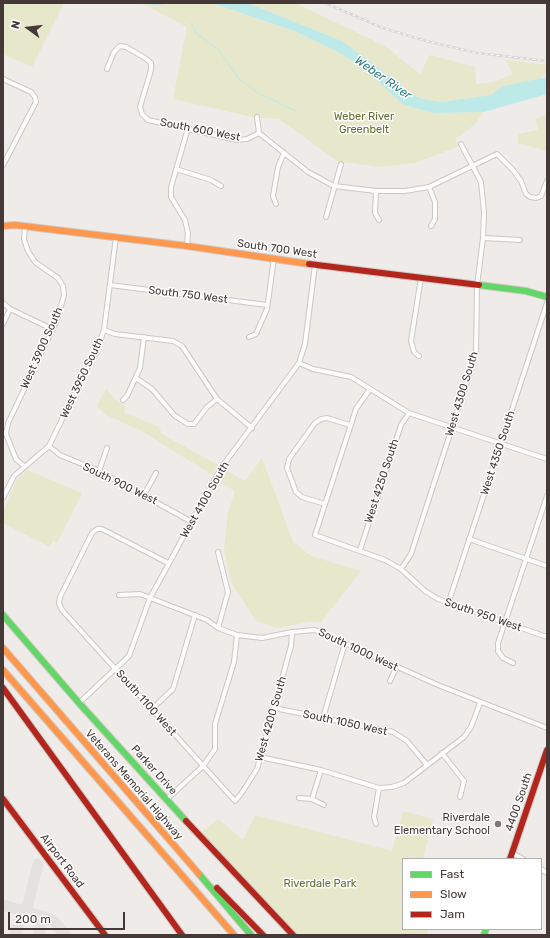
<!DOCTYPE html>
<style>
body{margin:0}
#map{position:relative;width:550px;height:938px;overflow:hidden;background:#efebe9;font-family:Rubik,sans-serif}
canvas{display:block}
.frame{position:absolute;inset:0;border:4px solid #443936;pointer-events:none}
.legend{position:absolute;left:402px;top:858px;width:140px;height:72px;box-sizing:border-box;background:#fff;border:1px solid #b4b0af;margin:0;padding:5px 7px;list-style:none;font-size:12px;color:#443936}
.legend li{display:flex;align-items:center;gap:8px;height:20px}
.legend b{width:20px;border:1px solid #b4b0af}
.north{position:absolute;left:8px;top:8px;width:40px;height:40px;-webkit-text-stroke:3px #fff;paint-order:stroke;rotate:285deg;font-size:11px;font-weight:700;line-height:16px;text-align:center;color:#443936}
.north::after{content:'';display:block;margin:auto;width:14px;height:18px;background:#443936;clip-path:polygon(50% 0,100% 100%,50% 72%,0 100%)}
.scale{position:absolute;left:8px;top:912px;width:117px;height:18px;box-sizing:border-box;border:2px solid #443936;border-top:0;padding-left:5px;font-size:12px;line-height:14px;white-space:nowrap;color:#443936;-webkit-text-stroke:3px #fff;paint-order:stroke}
</style>
<div id="map">
<canvas width="550" height="938"></canvas>
<div class="frame"></div>
<ul class="legend">
<li><b style="height:5px;background:#63d668"></b>Fast</li>
<li><b style="height:5px;background:#ff974d"></b>Slow</li>
<li><b style="height:5px;background:#b3261e"></b>Jam</li>
</ul>
<div class="north">N</div>
<div class="scale">200 m</div>
</div>
<script>
const ctx = document.querySelector('canvas').getContext('2d');
ctx.lineJoin = 'round';
function fill(path, color) { ctx.fillStyle = color; ctx.fill(path, 'evenodd'); }
const toPath = rows => new Path2D(rows.map(r => 'M' + r).join(''));
function stroke(path, color, width, dash) { ctx.strokeStyle = color; ctx.lineWidth = width; ctx.lineCap = dash ? 'butt' : 'round'; ctx.setLineDash(dash || []); ctx.stroke(path); }
function label(font, color, halo, rows, align = 'center') {
  ctx.font = font + ' Rubik,sans-serif'; ctx.lineWidth = 3; ctx.setLineDash([]); ctx.textBaseline = 'middle'; ctx.strokeStyle = halo; ctx.fillStyle = color; for (const [text, x, y, turn = 0] of rows) {
    ctx.save(); ctx.translate(x, y); ctx.rotate((+turn || 0) * Math.PI / 180); ctx.textAlign = isNaN(turn) ? turn : align; if (halo) ctx.strokeText(text, 0, 0); ctx.fillText(text, 0, 0); ctx.restore();
  }
}
fill(toPath([
 [3,3,64,3,32,67,3,54],
 [138,3,212,3,294,31,338,52,358,64,404,105,434,113,484,112,475,124,456,139,457,147,415,163,380,167,337,161,279,119,253,117,173,99,187,27,147,6],
 [248,3,295,3,385,46,420,74,430,55,475,67,476,84,494,82,513,74,506,60,547,65,547,73,539,79,503,86,491,95,441,102,423,99,417,97,342,41],
 [547,115,547,151,517,143,519,134,538,130,535,119],
 [106,389,120,404,125,406,124,412,159,427,162,434,218,465,212,475,142,431,106,415,97,406],
 [262,458,293,542,311,556,361,571,321,622,309,622,278,628,256,621,232,584,224,550,228,513,235,491,221,483,227,471,245,481],
 [27,470,82,493,57,543,53,541,50,547,3,523,3,511,17,480],
 [403,811,433,819,423,859,403,859,403,929,428,929,427,935,297,935,198,835,218,819,243,840,255,815,392,851]
]), '#e7e7cb');
fill(toPath([
 [212,3,248,3,342,41,417,97,423,99,441,102,491,95,503,86,547,77,547,94,484,112,434,113,404,105,358,64,338,52,294,31]
]), '#bdeae9');
stroke(toPath([
 [142,3,162,5],
 [191,23,197,34,219,50,238,78,258,93,296,111]
]), '#bdeae9', 1);
stroke(toPath([
 [3,905,48,918,54,921,65,935],
 [26,912,38,864],
 [15,935,22,910],
 [38,935,44,916]
]), '#e4e2e0', 11);
const street = toPath([
 [107,69,114,52,120,46,126,47,145,58,151,63,151,70,140,107,142,114,148,120,237,140,247,139,259,133],
 [3,79,31,92,35,97,36,102,3,165],
 [257,117,259,133,308,172,334,186,376,191,405,191,429,187,497,154,513,170,521,181,526,194,530,197,536,198,541,196,547,181],
 [176,169,211,180,221,186],
 [429,187,435,202,435,219,431,226],
 [376,191,375,213,379,220],
 [276,204,273,196,278,167,284,153],
 [326,217,341,164],
 [483,238,520,240],
 [187,246,188,233,185,220,171,197,171,187,188,128],
 [110,285,267,305],
 [3,303,10,309,52,329],
 [3,324,10,309],
 [104,330,115,334,173,341,182,346,217,399,252,428],
 [249,337,256,334,267,309,274,258],
 [419,356,414,352,411,341,421,278],
 [299,363,313,369,351,377,409,413,547,459],
 [136,378,152,389,175,416,188,424,194,424,207,407,217,399],
 [370,389,356,409,315,535,385,560,401,569,425,591,438,599,547,637],
 [123,400,127,396,140,368,144,337],
 [3,433,6,434,16,459,24,466],
 [6,434,8,423,57,320,64,295,63,286,58,278,35,262,28,251,24,239,25,226],
 [49,446,60,455,99,471,192,522],
 [99,471,107,448],
 [144,495,156,473],
 [3,498,14,476,49,446,98,346,104,330,116,237],
 [325,504,302,497,296,492,287,468,289,459,315,423,321,419,327,418,350,425],
 [469,539,547,566],
 [360,550,401,425,409,413],
 [168,563,102,529,97,529,92,533,60,597,59,603,62,610,235,801,241,794,257,769,291,646,292,632],
 [401,569,411,554,476,354,477,285,483,238,484,212,481,182,461,144],
 [119,595,140,594,207,620,218,628,237,635,262,638,292,632,315,630,438,685,547,728],
 [448,604,547,303],
 [218,628,228,592,218,552],
 [513,663,503,658,498,651,498,643,547,496],
 [390,681,396,668],
 [79,703,129,656,150,598,221,468,299,363,305,344,315,265],
 [274,708,393,732,407,741,427,765],
 [152,709,173,689,195,615],
 [323,718,345,643],
 [442,753,464,781,460,797],
 [260,757,321,770,379,788,392,787,404,783,464,737,471,727,480,703],
 [299,798,312,799,324,805],
 [167,799,203,766,215,749,215,724,234,662,237,635],
 [312,799,321,770],
 [376,824,374,817,379,788],
 [512,853,523,859],
 [541,869,547,873]
]);
const fast = toPath([
 [479,285,526,291,547,297],
 [3,615,79,703,186,821],
 [199,874,251,935],
 [484,935,486,929]
]);
const slow = toPath([
 [3,226,15,225,187,246,309,264],
 [3,648,199,874],
 [3,670,234,935]
]);
const jam = toPath([
 [309,264,479,285],
 [3,688,182,935],
 [3,799,105,935],
 [186,821,293,935],
 [510,859,547,750],
 [217,888,263,935]
]);
stroke(street, '#cbc7c5', 6);
stroke(fast, '#cfc7c2', 8);
stroke(slow, '#cfc7c2', 8);
stroke(jam, '#cfc7c2', 8);
stroke(street, '#fdfcfc', 4);
stroke(fast, '#63d668', 6);
stroke(slow, '#ff974d', 6);
stroke(jam, '#b3261e', 6);
const rail = toPath([
 [325,3,383,28,426,41,477,53,547,61]
]);
stroke(rail, '#d9d8d8', 2.5);
stroke(rail, '#fff', 1, [3]);
for (const [x, y, r, color] of [
 [498,824,4,"#807775"]
]) { const dot = new Path2D(); dot.arc(x, y, r, 0, 2 * Math.PI); ctx.fillStyle = color; ctx.fill(dot); stroke(dot, '#fff', 1.5); }
label('11px', '#63702f', '#fff', [
 ["Weber River",364,117],
 ["Greenbelt",364,130],
 ["Riverdale Park",320,884]
]);
label('11px', '#443936', '#fff', [
 ["South 600 West",200,130,11],
 ["South 700 West",277,249,8],
 ["South 750 West",188,295,7],
 ["West 3900 South",42,348,-66],
 ["West 3950 South",82,378,-65],
 ["West 4300 South",462,394,-73],
 ["West 4350 South",498,453,-72],
 ["West 4250 South",382,481,-72],
 ["South 900 West",120,484,26],
 ["West 4100 South",205,500,-60],
 ["South 950 West",483,615,19],
 ["South 1000 West",358,650,25],
 ["South 1100 West",146,703,48],
 ["West 4200 South",271,719,-74],
 ["South 1050 West",345,723,12],
 ["Parker Drive",154,770,48],
 ["Veterans Memorial Highway",134,785,49],
 ["4400 South",519,802,-71],
 ["Airport Road",62,861,53]
]);
label('11px', '#443936', '#fff', [
 ["Riverdale",490,818],
 ["Elementary School",490,831]
], 'right');
label('italic 12px', '#2f8081', '#fff', [
 ["Weber River",383,78,35]
]);
</script>
